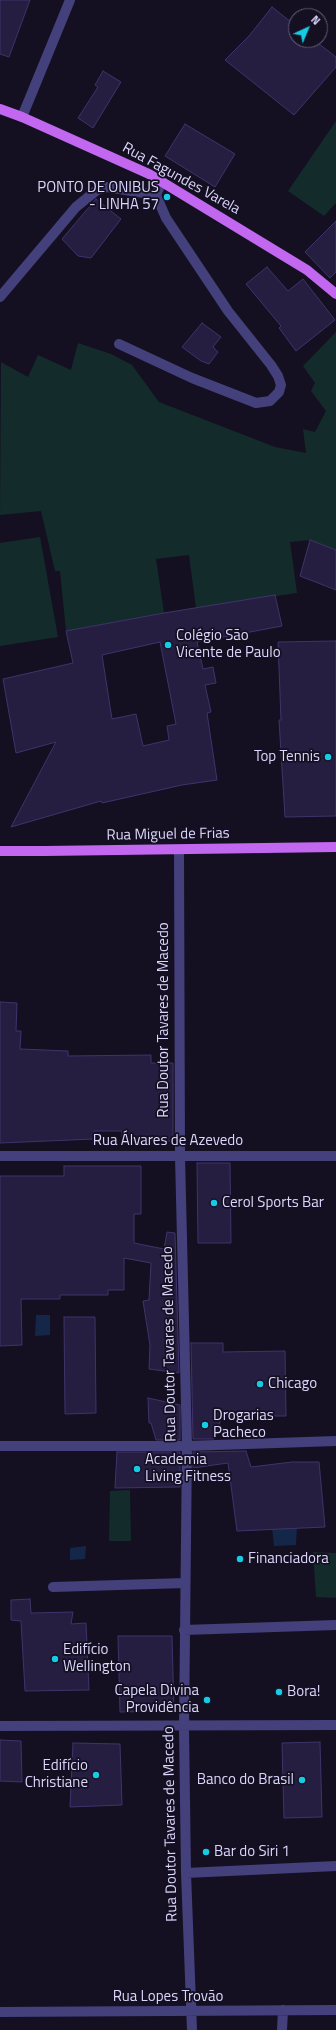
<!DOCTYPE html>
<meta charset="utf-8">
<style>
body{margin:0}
#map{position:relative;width:336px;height:2030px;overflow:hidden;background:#141022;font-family:"Titillium Web",sans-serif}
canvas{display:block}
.north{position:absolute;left:288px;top:8px;width:40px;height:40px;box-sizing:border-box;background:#141022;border:1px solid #645f79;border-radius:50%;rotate:44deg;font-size:11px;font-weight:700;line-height:16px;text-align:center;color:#dbd6fb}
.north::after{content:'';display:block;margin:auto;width:14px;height:18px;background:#17cae5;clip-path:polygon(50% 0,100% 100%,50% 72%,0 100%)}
</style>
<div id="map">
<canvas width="336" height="2030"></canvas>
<div class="north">N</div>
</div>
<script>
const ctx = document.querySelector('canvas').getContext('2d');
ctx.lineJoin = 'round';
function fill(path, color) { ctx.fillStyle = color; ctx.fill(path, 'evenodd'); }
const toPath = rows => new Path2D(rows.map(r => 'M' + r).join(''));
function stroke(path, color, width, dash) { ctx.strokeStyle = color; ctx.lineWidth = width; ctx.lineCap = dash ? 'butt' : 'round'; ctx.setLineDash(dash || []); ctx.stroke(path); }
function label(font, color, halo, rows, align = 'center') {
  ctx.font = font + ' "Titillium Web",sans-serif'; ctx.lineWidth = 3.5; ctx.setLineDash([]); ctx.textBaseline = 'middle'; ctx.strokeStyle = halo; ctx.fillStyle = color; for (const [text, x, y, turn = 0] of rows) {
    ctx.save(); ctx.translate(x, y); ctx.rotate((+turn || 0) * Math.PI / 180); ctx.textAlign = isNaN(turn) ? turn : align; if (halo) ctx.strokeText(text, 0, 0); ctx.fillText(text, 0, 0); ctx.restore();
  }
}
fill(toPath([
 [336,121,336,203,324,216,288,191],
 [336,332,336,550,310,540,290,542,297,593,196,608,189,555,156,559,164,613,66,631,60,571,55,571,41,511,0,515,1,362,28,377,38,355,71,370,78,343,111,354,132,365,159,402,275,447,306,453,303,429,315,432,326,411,311,391,315,383,303,366],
 [40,537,58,637,0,646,0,543],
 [130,1490,131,1541,109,1541,110,1491],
 [313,1552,336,1553,336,1598,316,1597]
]), '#142b2b');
fill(toPath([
 [36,1315,50,1315,50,1335,35,1336],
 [297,1525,296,1545,274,1546,272,1527],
 [86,1546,85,1559,70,1560,70,1548]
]), '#152748');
const building = toPath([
 [0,0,30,0,9,57,0,54,0,0],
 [272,7,296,26,296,40,314,40,336,57,336,67,294,115,225,60,249,36,272,7],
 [103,71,121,82,93,128,78,118,98,87,95,85,103,71],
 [185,124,235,154,215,187,165,156,185,124],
 [96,199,121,219,91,258,78,256,62,239,96,199],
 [336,221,336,272,330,278,305,252,336,221],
 [267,267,288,291,303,279,335,320,296,351,279,328,281,326,246,284,267,267],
 [202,323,221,337,213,347,218,352,209,364,201,361,182,347,202,323],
 [310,540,336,550,336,590,300,576,310,540],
 [275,595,282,626,197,642,203,669,213,667,216,683,205,685,211,712,207,713,217,780,182,785,102,803,101,801,11,827,56,742,16,753,3,679,73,663,66,631,164,613,275,595],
 [160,642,176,724,167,726,169,740,143,746,136,714,112,719,102,655,160,642],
 [336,641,336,816,285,817,279,720,281,720,278,642,336,641],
 [0,1002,17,1003,16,1031,21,1031,20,1049,68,1051,68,1056,151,1055,151,1063,173,1063,173,1141,122,1141,122,1131,94,1131,94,1139,0,1143,0,1002],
 [197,1163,230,1163,231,1243,198,1243,197,1163],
 [64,1166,141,1166,141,1214,134,1214,134,1243,164,1249,167,1232,175,1233,179,1373,149,1369,150,1345,143,1301,149,1300,151,1263,124,1258,124,1290,108,1290,108,1295,60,1295,60,1299,21,1299,22,1345,0,1346,0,1176,64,1176,64,1166],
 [64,1317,95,1317,96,1413,65,1414,64,1317],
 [191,1343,223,1343,223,1352,285,1351,286,1416,222,1416,214,1439,193,1439,191,1343],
 [148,1398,180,1405,180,1440,156,1440,151,1423,149,1423,148,1398],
 [246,1451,251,1467,292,1462,319,1462,325,1527,237,1531,228,1463,193,1468,193,1452,246,1451],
 [117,1452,180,1452,180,1487,115,1488,117,1452],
 [30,1599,31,1613,73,1612,71,1624,86,1623,89,1690,25,1691,21,1621,11,1620,11,1600,30,1599],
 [118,1636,172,1636,174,1711,120,1712,118,1636],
 [0,1740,21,1741,22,1782,0,1781,0,1740],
 [320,1742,322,1817,284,1818,282,1743,320,1742],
 [73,1743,120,1744,122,1805,70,1807,73,1743]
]);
fill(building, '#261e41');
stroke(building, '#40336b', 1);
stroke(toPath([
 [22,117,70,0],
 [0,297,76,207,97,190,107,187,156,195],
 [119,344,192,378,256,403,270,401,279,392,281,385,278,376,271,365,228,311,166,218,156,195,162,182],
 [179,850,180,1156,187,1446,184,1727,186,1873,192,2030],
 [0,1156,336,1156],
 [0,1446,187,1446,336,1441],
 [53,1587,185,1583],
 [184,1630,336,1625],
 [0,1726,336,1725],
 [186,1873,336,1866],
 [0,2012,336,2010],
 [282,2030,283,2010]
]), '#44407c', 10);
stroke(toPath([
 [0,109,22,117,149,174,307,270,336,294],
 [0,851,45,851,336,847]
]), '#c268f0', 10);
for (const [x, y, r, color] of [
 [167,197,4,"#17cae5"],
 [168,645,4,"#17cae5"],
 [328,757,4,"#17cae5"],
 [214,1203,4,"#17cae5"],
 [260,1384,4,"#17cae5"],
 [205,1425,4,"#17cae5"],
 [137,1469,4,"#17cae5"],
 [240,1559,4,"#17cae5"],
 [55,1659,4,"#17cae5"],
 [279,1692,4,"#17cae5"],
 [207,1700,4,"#17cae5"],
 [96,1775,4,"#17cae5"],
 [302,1780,4,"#17cae5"],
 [206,1852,4,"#17cae5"]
]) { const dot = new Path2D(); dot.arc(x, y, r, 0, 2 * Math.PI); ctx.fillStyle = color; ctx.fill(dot); stroke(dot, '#141022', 1.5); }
label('15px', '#dbd6fb', '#141022', [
 ["Rua Fagundes Varela",181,179,29],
 ["Rua Miguel de Frias",168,835,-1],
 ["Rua Doutor Tavares de Macedo",164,1020,-90],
 ["Rua Álvares de Azevedo",168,1141],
 ["Rua Doutor Tavares de Macedo",170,1344,-91],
 ["Rua Doutor Tavares de Macedo",171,1824,-91],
 ["Rua Lopes Trovão",168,1997]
]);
label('15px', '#dbd6fb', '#141022', [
 ["PONTO DE ONIBUS",159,188,"right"],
 ["- LINHA 57",159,205,"right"],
 ["Colégio São",176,636],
 ["Vicente de Paulo",176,653],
 ["Top Tennis",320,757,"right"],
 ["Cerol Sports Bar",222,1203],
 ["Chicago",268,1384],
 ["Drogarias",213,1416],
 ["Pacheco",213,1433],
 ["Academia",145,1460],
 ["Living Fitness",145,1477],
 ["Financiadora",248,1559],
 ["Edifício",63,1650],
 ["Wellington",63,1667],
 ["Capela Divina",199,1691,"right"],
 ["Providência",199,1708,"right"],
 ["Bora!",287,1692],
 ["Edifício",88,1766,"right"],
 ["Christiane",88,1783,"right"],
 ["Banco do Brasil",294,1780,"right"],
 ["Bar do Siri 1",214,1852]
], 'left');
</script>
